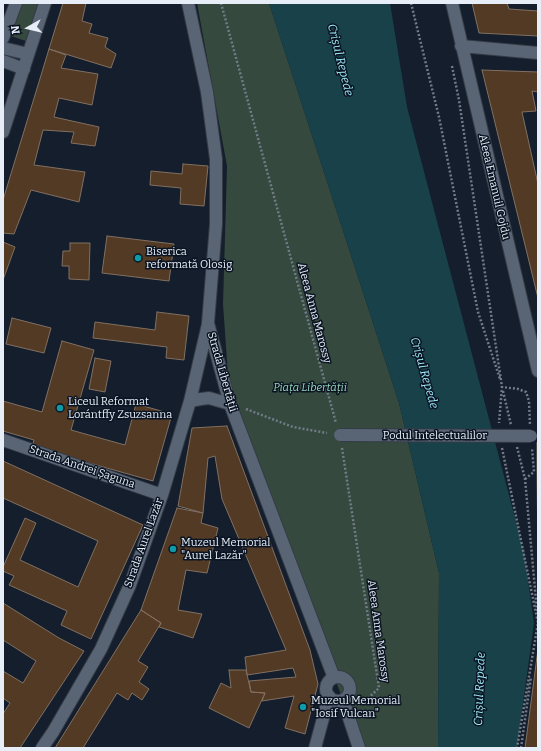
<!DOCTYPE html>
<meta charset="utf-8">
<style>
body{margin:0}
#map{position:relative;width:541px;height:751px;overflow:hidden;background:#141e2c;font-family:Bitter,serif}
canvas{display:block}
.frame{position:absolute;inset:0;border:4px solid #e7eef8;pointer-events:none}
.north{position:absolute;left:8px;top:8px;width:40px;height:40px;-webkit-text-stroke:3px #0b1422;paint-order:stroke;rotate:262deg;font-size:11px;font-weight:700;line-height:16px;text-align:center;color:#e7eef8}
.north::after{content:'';display:block;margin:auto;width:14px;height:18px;background:#e7eef8;clip-path:polygon(50% 0,100% 100%,50% 72%,0 100%)}
</style>
<div id="map">
<canvas width="541" height="751"></canvas>
<div class="frame"></div>
<div class="north">N</div>
</div>
<script>
const ctx = document.querySelector('canvas').getContext('2d');
ctx.lineJoin = 'round';
function fill(path, color) { ctx.fillStyle = color; ctx.fill(path, 'evenodd'); }
const toPath = rows => new Path2D(rows.map(r => 'M' + r).join(''));
function stroke(path, color, width, dash) { ctx.strokeStyle = color; ctx.lineWidth = width; ctx.lineCap = dash ? 'butt' : 'round'; ctx.setLineDash(dash || []); ctx.stroke(path); }
function label(font, color, halo, rows, align = 'center') {
  ctx.font = font + ' Bitter,serif'; ctx.lineWidth = 3; ctx.setLineDash([]); ctx.textBaseline = 'middle'; ctx.strokeStyle = halo; ctx.fillStyle = color; for (const [text, x, y, turn = 0] of rows) {
    ctx.save(); ctx.translate(x, y); ctx.rotate((+turn || 0) * Math.PI / 180); ctx.textAlign = isNaN(turn) ? turn : align; if (halo) ctx.strokeText(text, 0, 0); ctx.fillText(text, 0, 0); ctx.restore();
  }
}
fill(toPath([
 [22,3,45,3,32,43,11,36],
 [197,3,269,3,399,403,439,573,438,748,359,748,343,700,230,404,223,304,227,166]
]), '#35493e');
fill(toPath([
 [269,3,390,3,407,107,524,552,534,623,517,748,438,748,439,573,399,403]
]), '#184149');
const building = toPath([
 [63,3,86,3,82,21,92,24,89,33,108,38,105,47,116,54,111,68,49,49,63,3],
 [472,3,507,3,509,9,538,11,538,36,479,33,472,3],
 [49,49,66,55,61,68,98,74,92,105,59,98,54,117,99,127,95,146,71,143,74,132,43,130,34,165,85,172,79,202,31,190,14,234,3,233,3,200,49,49],
 [482,70,538,72,538,92,532,91,536,111,522,112,538,184,538,298,482,70],
 [183,164,208,166,204,206,180,204,181,188,150,185,151,171,182,174,183,164],
 [107,236,174,244,169,281,102,273,107,236],
 [3,242,15,247,3,280,3,242],
 [70,243,90,243,89,280,69,279,69,266,62,266,63,251,70,251,70,243],
 [157,312,189,316,184,360,166,358,167,347,93,338,95,322,155,330,157,312],
 [12,318,51,328,44,353,6,344,12,318],
 [62,341,94,350,71,430,125,445,136,404,172,414,153,481,32,447,34,440,3,431,3,401,42,412,62,341],
 [95,358,111,361,105,392,89,389,95,358],
 [227,426,310,650,318,684,305,734,285,728,294,696,262,701,265,693,251,692,249,681,296,677,293,668,247,675,245,657,286,650,222,499,215,456,208,458,203,513,178,506,192,428,227,426],
 [537,443,538,443,538,565,537,470,537,443],
 [3,461,143,525,91,639,61,625,67,611,9,585,14,576,3,571,3,567,25,518,36,523,20,560,78,587,98,541,3,498,3,461],
 [177,508,203,513,201,523,218,528,207,573,186,570,178,610,202,614,193,638,159,627,161,623,141,610,177,508],
 [3,603,59,638,84,651,20,748,3,748,3,714,10,703,3,698,3,671,23,683,36,661,3,640,3,603],
 [141,610,161,623,138,661,148,667,139,682,149,689,142,700,132,693,128,700,117,693,83,748,55,748,141,610],
 [538,649,538,748,525,748,538,649],
 [229,670,246,670,251,692,265,693,249,728,209,708,221,683,231,688,229,670]
]);
fill(building, '#523a25');
stroke(building, '#817062', 1);
const minor = toPath([
 [188,3,207,92,216,159,216,224,208,323,230,404,334,678],
 [452,3,538,371],
 [3,38,16,3],
 [461,46,538,53],
 [3,48,28,54],
 [3,61,24,69],
 [3,132,45,3],
 [190,401,201,399,209,398,230,404],
 [3,440,162,495],
 '326 689a12 12 0 1 1 24 0a12 12 0 1 1-24 0Z',
 [343,700,359,748],
 [42,748,53,732,101,649,130,585,162,495,190,401,208,324],
 [315,748,329,696]
]);
stroke(minor, '#343b46', 14);
stroke(toPath([
 [221,3,336,423],
 [411,3,439,117,478,312,500,379],
 [452,66,459,100,502,387,499,423],
 [502,386,502,387,518,389,526,392,529,401,530,425],
 [503,391,511,425],
 [246,409,293,427,327,433],
 [517,447,525,479,537,611],
 [342,448,379,688,363,703,358,705],
 [502,448,538,623,517,748],
 [525,479,534,472,532,448],
 [521,748,531,677]
]), '#727b87', 2.5, [2, 2]);
stroke(minor, '#596475', 12);
const minorBridge = toPath([
 [340,435,531,436]
]);
stroke(minorBridge, '#343b46', 14, []);
stroke(minorBridge, '#596475', 12);
for (const [x, y, r, color] of [
 [138,258,4,"#0f9aa8"],
 [60,408,4,"#0f9aa8"],
 [173,549,4,"#0f9aa8"],
 [303,707,4,"#0f9aa8"]
]) { const dot = new Path2D(); dot.arc(x, y, r, 0, 2 * Math.PI); ctx.fillStyle = color; ctx.fill(dot); stroke(dot, '#0b1422', 1.5); }
label('11px', '#e7eef8', '#0b1422', [
 ["Aleea Emanuil Gojdu",494,187,77],
 ["Aleea Anna Marossy",314,313,75],
 ["Strada Libertății",222,372,74],
 ["Podul Intelectualilor",435,436],
 ["Strada Andrei Șaguna",82,467,19],
 ["Strada Aurel Lazăr",144,543,-70],
 ["Aleea Anna Marossy",378,631,82]
]);
label('11px', '#e7eef8', '#0b1422', [
 ["Biserica",146,252],
 ["reformată Olosig",146,265],
 ["Liceul Reformat",68,402],
 ["Lorántffy Zsuzsanna",68,415],
 ["Muzeul Memorial",181,543],
 ["\"Aurel Lazăr\"",181,556],
 ["Muzeul Memorial",311,701],
 ["\"Iosif Vulcan\"",311,714]
], 'left');
label('italic 11px', '#9cd9b8', '#0b1422', [
 ["Piața Libertății",310,388]
]);
label('italic 12px', '#9de8f7', '#0b1422', [
 ["Crișul Repede",340,60,76],
 ["Crișul Repede",424,373,74],
 ["Crișul Repede",480,689,-88]
]);
</script>
